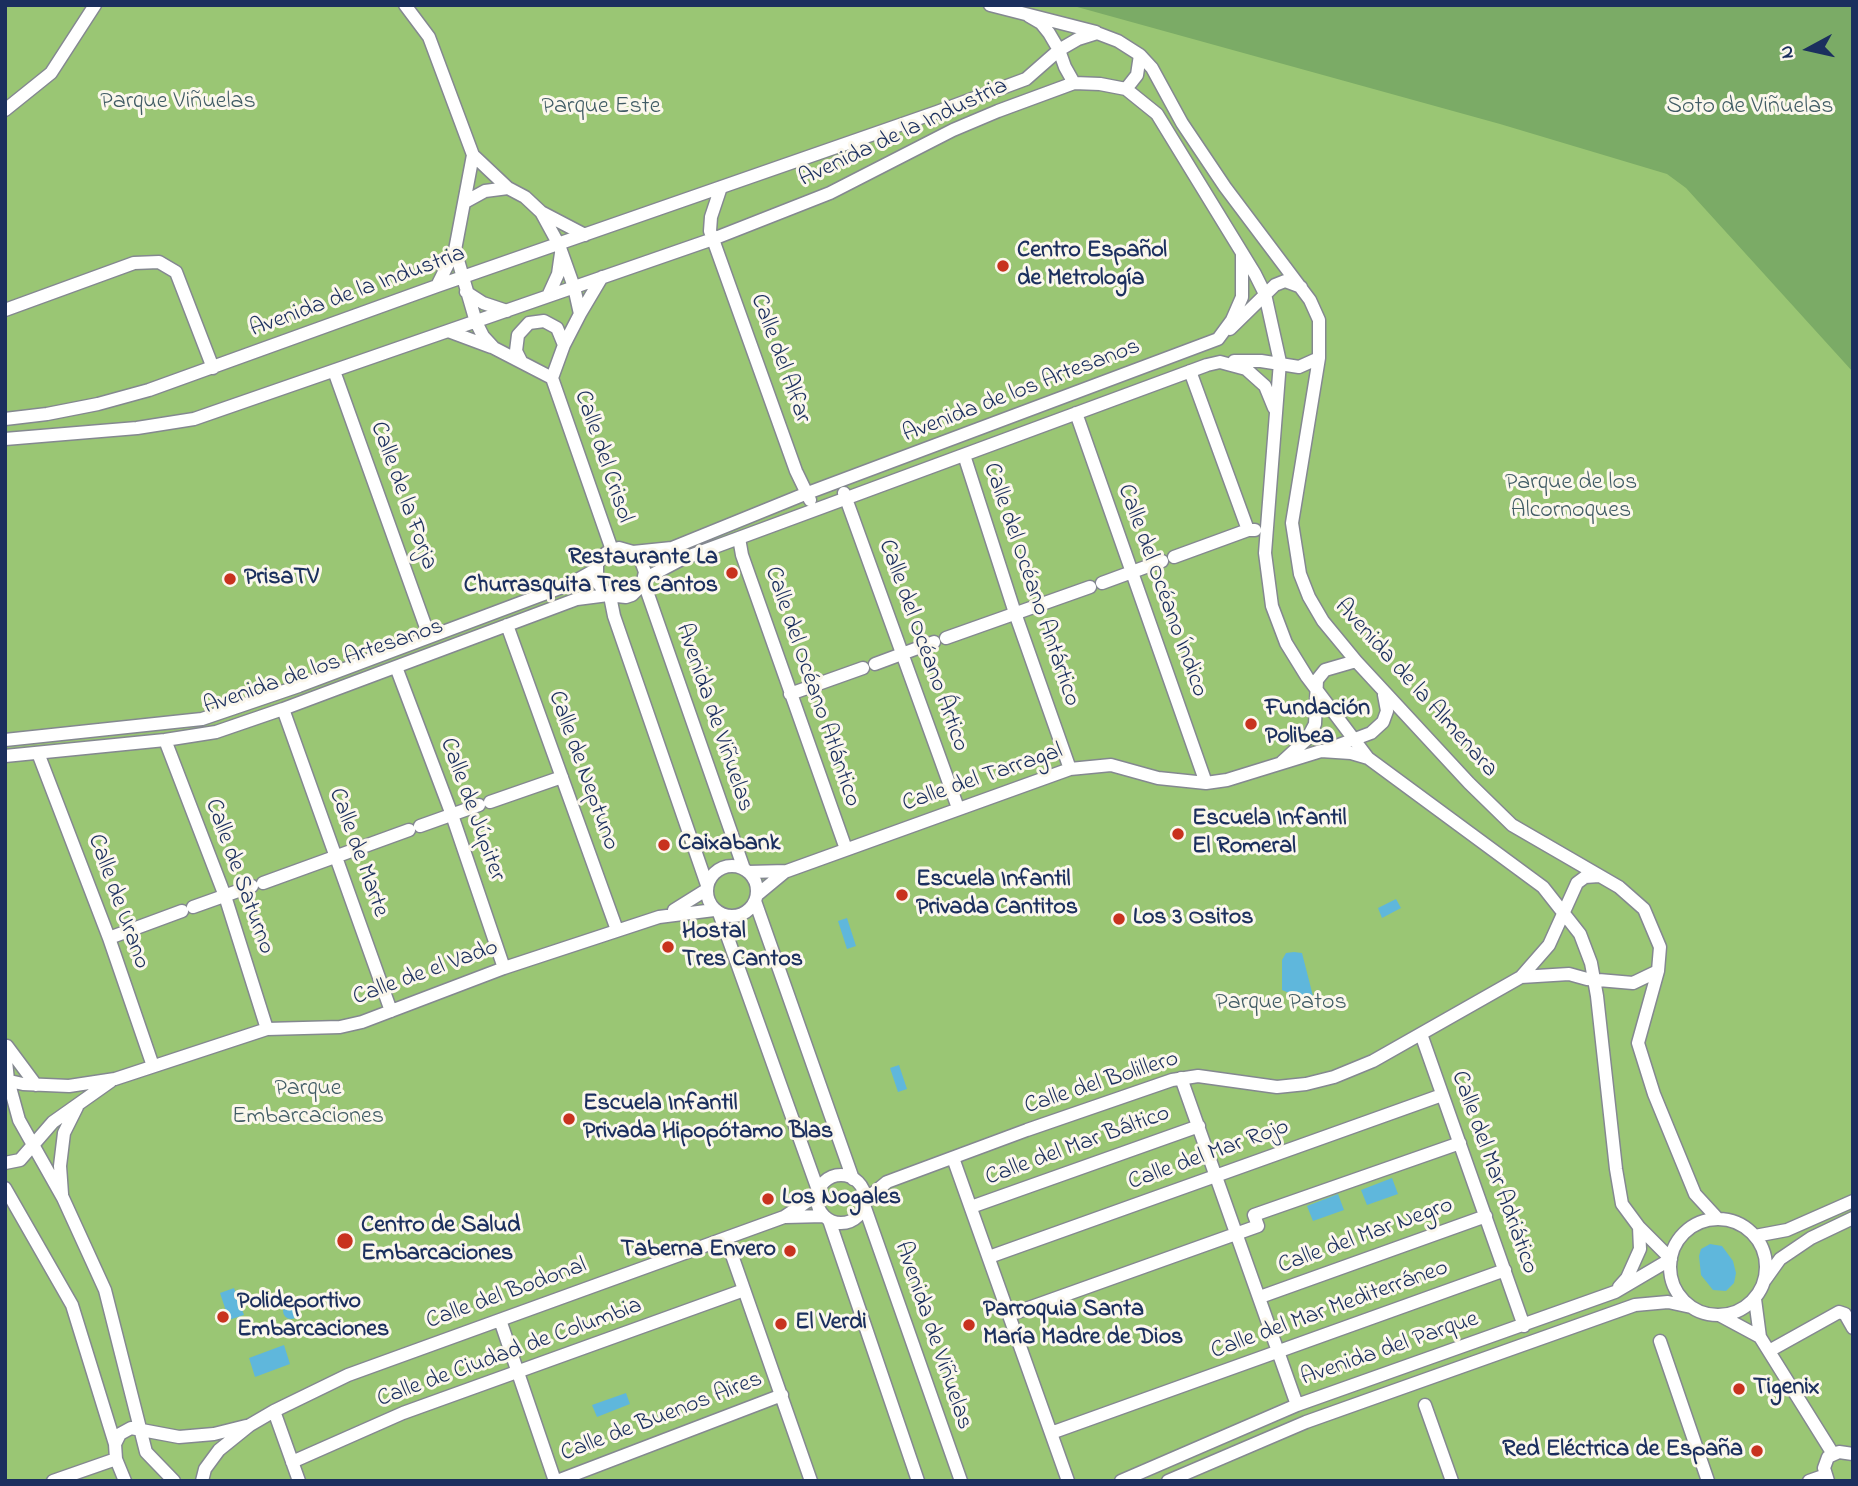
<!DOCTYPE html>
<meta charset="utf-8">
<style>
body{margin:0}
#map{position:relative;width:1858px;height:1486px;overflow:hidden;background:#ede2c2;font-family:"Indie Flower",sans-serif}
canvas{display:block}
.frame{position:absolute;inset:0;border:7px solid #1b2f5e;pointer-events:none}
.north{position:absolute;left:1774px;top:14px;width:70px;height:70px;-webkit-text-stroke:5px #fbf7ec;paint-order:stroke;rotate:262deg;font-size:19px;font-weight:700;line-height:28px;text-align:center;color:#1b2f5e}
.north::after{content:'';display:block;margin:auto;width:24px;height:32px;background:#1b2f5e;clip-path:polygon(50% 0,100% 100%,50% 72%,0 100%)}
</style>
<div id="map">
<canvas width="1858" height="1486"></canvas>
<div class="frame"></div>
<div class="north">N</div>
</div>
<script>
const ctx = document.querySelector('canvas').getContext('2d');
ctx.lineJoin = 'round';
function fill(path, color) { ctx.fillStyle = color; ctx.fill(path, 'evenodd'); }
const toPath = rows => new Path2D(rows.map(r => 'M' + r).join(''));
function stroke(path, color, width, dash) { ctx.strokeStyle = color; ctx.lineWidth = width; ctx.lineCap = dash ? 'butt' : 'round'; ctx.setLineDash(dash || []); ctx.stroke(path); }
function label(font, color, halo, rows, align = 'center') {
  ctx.font = font + ' "Indie Flower",sans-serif'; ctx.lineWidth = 6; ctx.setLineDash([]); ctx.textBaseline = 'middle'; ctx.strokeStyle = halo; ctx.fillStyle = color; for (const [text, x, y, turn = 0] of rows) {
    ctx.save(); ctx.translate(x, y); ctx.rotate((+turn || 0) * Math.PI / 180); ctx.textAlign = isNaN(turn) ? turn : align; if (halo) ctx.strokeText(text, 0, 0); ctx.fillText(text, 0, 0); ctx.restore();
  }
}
fill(toPath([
 [5,5,1853,5,1853,1481,5,1481]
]), '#9ac674');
fill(toPath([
 [1070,5,1853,5,1853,372,1686,188,1667,174,1500,124]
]), '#7bab66');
fill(toPath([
 [1396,899,1401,908,1382,918,1378,908],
 [847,918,856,946,847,949,838,921],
 [1294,952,1302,953,1313,996,1298,997,1282,990,1282,960,1286,953],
 [899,1065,907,1089,898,1092,890,1068],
 [1392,1178,1398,1194,1367,1205,1361,1190],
 [1338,1194,1344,1210,1313,1221,1307,1206],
 [1710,1244,1722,1246,1733,1261,1736,1273,1734,1283,1726,1291,1713,1290,1701,1275,1699,1256,1701,1249],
 [234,1288,244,1315,229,1320,220,1293],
 '283 1311a8 8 0 1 1 16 0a8 8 0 1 1-16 0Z',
 [284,1345,290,1364,255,1377,249,1358],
 [626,1393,630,1404,597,1417,592,1405]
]), '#5fb7dc');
const minor = toPath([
 [405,5,429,37,473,155,508,188,525,197,541,212,559,245,574,287,580,314,564,345,552,378],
 [990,5,1096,32],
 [1140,55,1152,68,1182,123,1225,187,1310,300,1319,320,1319,358,1292,523,1300,574,1309,597,1323,621,1356,661,1469,783,1512,825,1619,887,1644,909,1660,947,1658,971,1638,1043,1654,1094,1695,1194,1718,1219],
 [1126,89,1157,114,1255,274,1265,294,1280,362,1265,553,1272,606,1286,643,1307,677,1368,758,1543,887,1580,934,1591,963,1597,996,1616,1169,1622,1204,1639,1227,1671,1259],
 [5,110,51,73,95,5],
 [473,155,455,250,476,322,483,336,494,348,552,378],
 [721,187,711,217,710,231,796,471,810,500],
 [465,202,485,191,508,188],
 [541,212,585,235],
 [437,286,455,250],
 [466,292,483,303,507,311],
 [548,296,558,274,561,253],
 [5,310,134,263,159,262,176,272,213,368],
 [580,314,602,277],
 [1230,329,1275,285,1285,281,1301,287],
 [448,331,491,347],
 [521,361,516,351,518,335,529,323,544,321,557,328,564,345],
 [1234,361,1261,361,1299,367,1319,358],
 [334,371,429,636],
 [1190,371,1248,530],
 [552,378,612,550],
 [1076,413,1206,783],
 [5,419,47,414,98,404,149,390,437,286,937,112,1026,79,1059,50,1078,39,1097,33,1118,41,1140,55,1137,75,1126,89,1100,84,1074,83,1065,67,1059,50,1049,33,1041,23,1029,16],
 [5,439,137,428,194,419,713,239,830,193,953,130,998,111,1074,83],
 [964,455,1015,613,1070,769],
 [844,493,958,808],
 [739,538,742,555,846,849],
 [633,552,672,548,805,494,1218,339,1232,320,1242,297,1242,254],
 [1174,557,1248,530,1255,530],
 [644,579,682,559,1207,365,1220,362,1246,369,1265,386,1274,408],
 [643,580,744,869],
 [1102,583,1162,561],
 [610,596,614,616,707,885],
 [507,625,617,930],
 [946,638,1090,587],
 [875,664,934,642],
 [396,667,452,815,504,968],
 [790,694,863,668],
 [283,709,391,1011],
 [5,740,202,719,299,686,568,585,595,570],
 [165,740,225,896,267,1029],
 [1328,749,1371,733,1383,722,1387,711,1384,695],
 [38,753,109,938,153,1066],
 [5,756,165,740,216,732,283,709,577,599,608,595,626,597,632,595,642,585,645,572,641,561,633,552,619,548,612,550,606,553,597,564,597,582,608,595],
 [1282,762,1307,739,1315,724,1317,680,1325,670,1356,661],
 [490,802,562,777],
 [420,826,479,805],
 '707 891a25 25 0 1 1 50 0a25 25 0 1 1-50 0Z',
 [748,872,787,871,1070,769,1111,765,1158,778,1206,783,1227,780,1321,751,1351,753,1368,758],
 [263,883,409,830],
 [757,895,786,871],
 [755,901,853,1179],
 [193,907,252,886],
 [674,910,706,890],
 [719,913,818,1190],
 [109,938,182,911],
 [1521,977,1569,974,1587,979,1633,983,1658,971],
 [1421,1034,1524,1326],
 [7,1046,36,1085],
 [5,1051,8,1080,19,1120,63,1198,105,1290,146,1452,174,1481],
 [1181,1078,1297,1405],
 [5,1080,23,1084,69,1086,115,1079,267,1029,340,1027,362,1022,504,968,659,917,714,910],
 [953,1158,1068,1481],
 [5,1163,20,1160,53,1122,111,1081],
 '817 1199a24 24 0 1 1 48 0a24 24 0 1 1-48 0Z',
 [5,1188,72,1305,115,1444,116,1459,125,1481],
 [62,1194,60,1166,64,1133,77,1107],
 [864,1201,887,1182,1027,1130,1172,1080,1198,1076,1277,1087,1306,1084,1334,1077,1373,1061,1521,977,1549,945,1577,883,1585,877,1599,876],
 [864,1205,961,1481],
 [971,1207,1199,1126],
 [785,1217,824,1216],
 '1670 1267a48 48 0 1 1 96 0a48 48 0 1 1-96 0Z',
 [829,1220,918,1481],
 [1755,1236,1787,1230,1853,1201],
 [726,1238,811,1481],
 [989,1257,1442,1095],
 [1765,1280,1780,1259,1811,1238,1853,1218],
 [1619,1287,1627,1278,1640,1249,1639,1227],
 [1260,1297,1486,1216],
 [1755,1299,1760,1337,1833,1454],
 [1009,1315,1258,1226,1254,1215,1460,1143],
 [1721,1316,1760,1337],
 [500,1320,555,1481],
 [1660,1341,1708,1481],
 [1769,1351,1839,1312,1845,1314,1853,1328],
 [1425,1405,1452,1481],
 [274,1411,299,1481],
 [1051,1433,1505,1270],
 [115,1444,120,1434,131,1428,179,1437,214,1434,246,1426],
 [292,1462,403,1413,744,1290],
 [53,1481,116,1459],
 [202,1481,205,1469,219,1450,250,1425,274,1411,348,1375,784,1217,817,1195],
 [557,1481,782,1395],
 [1121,1481,1297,1405,1615,1292,1671,1259],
 [1168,1481,1306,1422,1635,1305,1668,1302,1691,1307],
 [1809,1481,1826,1475],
 [1828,1481,1824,1468,1828,1457,1839,1452,1853,1454]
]);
stroke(minor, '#848890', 15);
stroke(minor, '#fff', 12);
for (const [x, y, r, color] of [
 [1003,266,7,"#c8321e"],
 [732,573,7,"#c8321e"],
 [230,579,7,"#c8321e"],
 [1251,724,7,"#c8321e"],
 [1178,834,7,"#c8321e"],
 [664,845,7,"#c8321e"],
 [902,895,7,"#c8321e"],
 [1119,919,7,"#c8321e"],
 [668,947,7,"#c8321e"],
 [569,1119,7,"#c8321e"],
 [768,1199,7,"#c8321e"],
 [345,1241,9,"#c8321e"],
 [790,1251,7,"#c8321e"],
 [223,1317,7,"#c8321e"],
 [781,1324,7,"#c8321e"],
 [969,1325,7,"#c8321e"],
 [1739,1389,7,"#c8321e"],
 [1757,1451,7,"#c8321e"]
]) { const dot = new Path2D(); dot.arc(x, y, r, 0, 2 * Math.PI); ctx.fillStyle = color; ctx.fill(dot); stroke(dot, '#fbf7ec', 2.5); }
label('24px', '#415c65', '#fbf7ec', [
 ["Parque Viñuelas",178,103],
 ["Parque Este",601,108],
 ["Soto de Viñuelas",1750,108],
 ["Parque de los",1571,484],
 ["Alcornoques",1571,512],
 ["Parque Patos",1281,1004],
 ["Parque",308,1090],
 ["Embarcaciones",308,1118]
]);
label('24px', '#1b2f5e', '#fbf7ec', [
 ["Avenida de la Industria",904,134,-25],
 ["Avenida de la Industria",358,293,-20],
 ["Calle del Alfar",779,359,70],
 ["Avenida de los Artesanos",1022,392,-21],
 ["Calle del Crisol",602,457,71],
 ["Calle de la Forja",402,496,70],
 ["Calle del Océano Antártico",1030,585,71],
 ["Calle del Océano Índico",1161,591,70],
 ["Calle del Océano Ártico",922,646,70],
 ["Avenida de los Artesanos",324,668,-19],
 ["Calle del Océano Atlántico",811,687,71],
 ["Avenida de la Almenara",1415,689,48],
 ["Avenida de Viñuelas",713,718,71],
 ["Calle de Neptuno",582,771,70],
 ["Calle del Tarragal",983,779,-19],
 ["Calle de Júpiter",471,810,70],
 ["Calle de Marte",357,853,70],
 ["Calle de Saturno",238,877,70],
 ["Calle de Urano",117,902,70],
 ["Calle de el Vado",426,974,-20],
 ["Calle del Bolillero",1102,1084,-18],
 ["Calle del Mar Báltico",1078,1147,-20],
 ["Calle del Mar Rojo",1209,1156,-20],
 ["Calle del Mar Adriático",1493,1173,70],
 ["Calle del Mar Negro",1366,1237,-20],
 ["Calle del Bodonal",507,1295,-20],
 ["Calle del Mar Mediterráneo",1330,1311,-20],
 ["Avenida de Viñuelas",932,1336,71],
 ["Avenida del Parque",1390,1350,-19],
 ["Calle de Ciudad de Columbia",510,1354,-20],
 ["Calle de Buenos Aires",662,1418,-21]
]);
label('bold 24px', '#1b2f5e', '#fbf7ec', [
 ["Centro Español",1017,252],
 ["de Metrología",1017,280],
 ["Restaurante La",718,559,"right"],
 ["Churrasquita Tres Cantos",718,587,"right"],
 ["PrisaTV",244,579],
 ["Fundación",1265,710],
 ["Polibea",1265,738],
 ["Escuela Infantil",1192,820],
 ["El Romeral",1192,848],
 ["Caixabank",678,845],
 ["Escuela Infantil",916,881],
 ["Privada Cantitos",916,909],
 ["Los 3 Ositos",1133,919],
 ["Hostal",682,933],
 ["Tres Cantos",682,961],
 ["Escuela Infantil",583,1105],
 ["Privada Hipopótamo Blas",583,1133],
 ["Los Nogales",782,1199],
 ["Centro de Salud",361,1227],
 ["Embarcaciones",361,1255],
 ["Taberna Envero",776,1251,"right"],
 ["Polideportivo",237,1303],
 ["Embarcaciones",237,1331],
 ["Parroquia Santa",983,1311],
 ["María Madre de Dios",983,1339],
 ["El Verdi",795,1324],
 ["Tigenix",1753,1389],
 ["Red Eléctrica de España",1743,1451,"right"]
], 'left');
</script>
